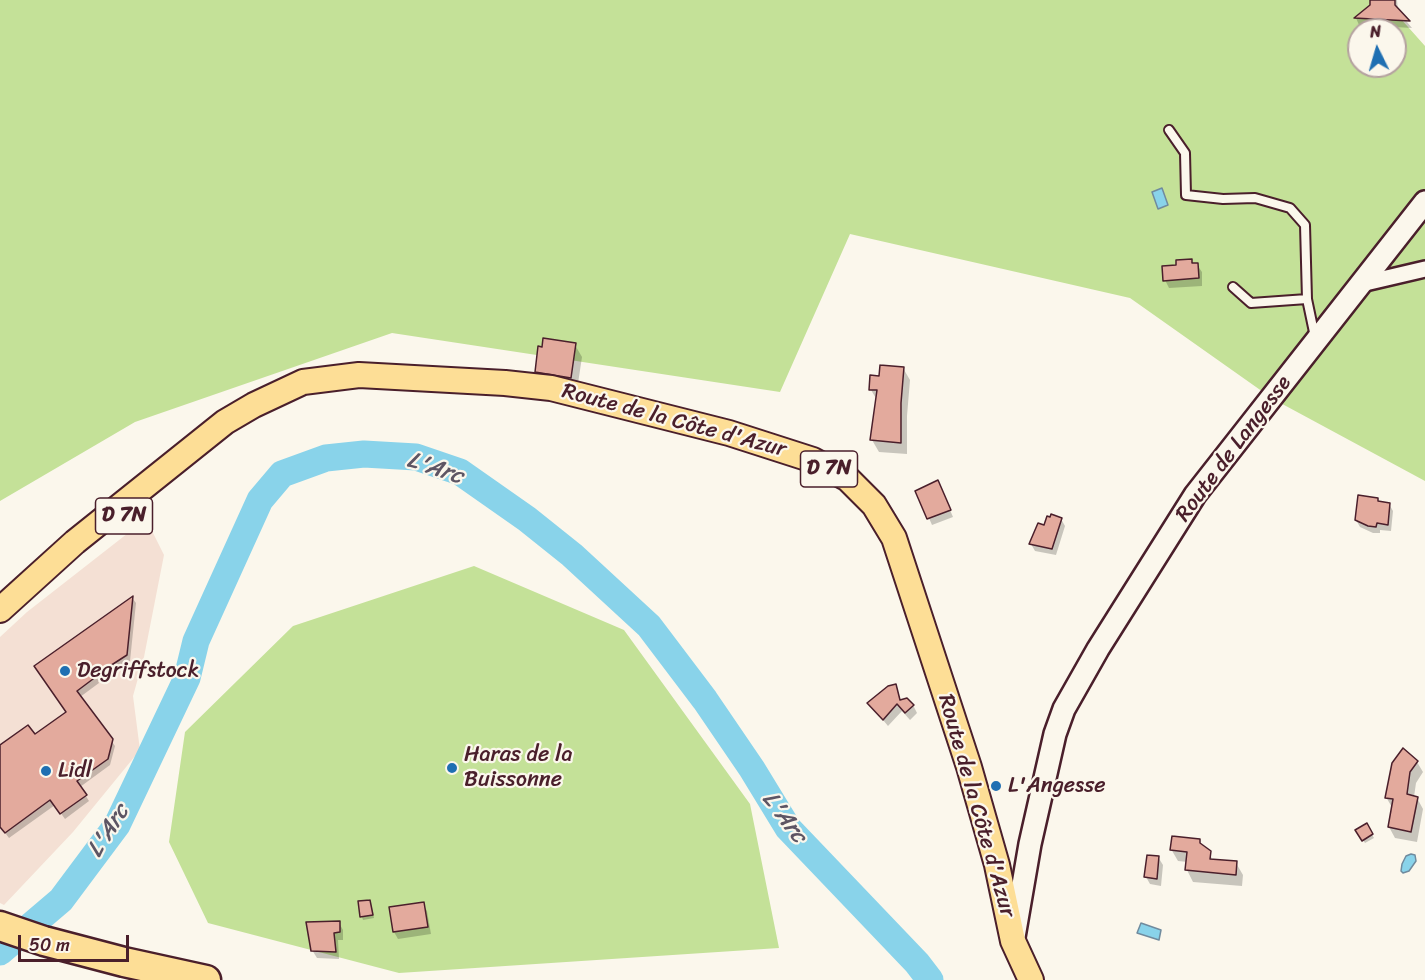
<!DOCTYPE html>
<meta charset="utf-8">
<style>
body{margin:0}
#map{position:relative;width:1425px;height:980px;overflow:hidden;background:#fbf7ec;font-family:Sriracha,sans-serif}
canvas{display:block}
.north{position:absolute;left:1347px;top:18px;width:60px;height:60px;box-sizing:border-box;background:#fbf7ec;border:2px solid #b4a19f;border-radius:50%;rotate:355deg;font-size:16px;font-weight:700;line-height:24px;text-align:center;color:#4a1f2b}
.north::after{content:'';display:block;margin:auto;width:21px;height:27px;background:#1f6fb2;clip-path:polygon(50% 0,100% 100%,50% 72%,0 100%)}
.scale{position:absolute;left:18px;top:935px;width:111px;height:27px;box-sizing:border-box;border:3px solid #4a1f2b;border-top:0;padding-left:8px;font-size:18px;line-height:21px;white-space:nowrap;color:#4a1f2b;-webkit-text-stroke:4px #fbf7ec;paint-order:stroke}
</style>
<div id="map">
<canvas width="1425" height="980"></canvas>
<div class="north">N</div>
<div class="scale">50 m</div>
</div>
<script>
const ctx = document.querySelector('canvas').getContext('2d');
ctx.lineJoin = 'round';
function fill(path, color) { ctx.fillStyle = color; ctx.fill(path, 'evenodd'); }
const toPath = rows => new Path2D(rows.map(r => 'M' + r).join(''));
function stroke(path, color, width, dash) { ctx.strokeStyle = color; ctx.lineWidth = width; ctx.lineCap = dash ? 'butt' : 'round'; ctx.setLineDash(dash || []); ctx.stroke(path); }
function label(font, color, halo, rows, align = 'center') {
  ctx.font = font + ' Sriracha,sans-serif'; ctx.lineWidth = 4.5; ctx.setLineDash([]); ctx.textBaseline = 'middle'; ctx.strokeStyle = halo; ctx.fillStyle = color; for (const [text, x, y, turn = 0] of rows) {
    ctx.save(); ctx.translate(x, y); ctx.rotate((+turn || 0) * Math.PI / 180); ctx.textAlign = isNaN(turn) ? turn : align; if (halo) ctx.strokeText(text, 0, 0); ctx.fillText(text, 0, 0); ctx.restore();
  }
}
fill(toPath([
 [146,519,164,555,144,657,133,696,140,750,73,832,4,905,0,903,0,637,27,612]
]), '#f4e0d4');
fill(toPath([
 [0,0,1384,0,1425,46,1425,481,1273,399,1130,298,850,234,780,392,392,333,135,422,0,501],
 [1359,30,1395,30,1395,66,1359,66],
 [474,566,624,630,750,804,779,948,399,973,208,923,169,842,185,732,293,626]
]), '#c4e198');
const water = toPath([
 [1162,188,1168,205,1158,209,1152,192,1162,188],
 [1411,854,1415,855,1416,861,1409,871,1403,873,1401,871,1402,864,1406,856,1411,854],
 [1141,923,1161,930,1159,940,1137,933,1141,923]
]);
fill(water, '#89d3ea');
stroke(water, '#708b9e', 1.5);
fill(toPath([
 [1371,0,1397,0,1398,11,1412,28,1359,25,1356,18,1371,5],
 [1191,260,1194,265,1197,265,1202,272,1202,286,1169,288,1165,280,1178,266],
 [575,345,582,357,577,390,543,384,536,372],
 [903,368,910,380,907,416,907,454,879,452,872,440,877,400,871,390,881,377],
 [941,489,953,517,932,525,917,491],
 [1377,499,1379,503,1389,504,1393,511,1391,531,1380,530,1380,533,1373,533,1360,527,1356,520],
 [1061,519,1065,526,1056,555,1035,551,1031,544],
 [133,599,136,603,130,661,98,681,99,683,80,697,115,746,110,765,80,787,89,801,65,819,55,805,9,838,0,826,0,747,34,736,68,713,39,672],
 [895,686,901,701,913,705,917,713,910,720,902,711,888,726,869,703],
 [1417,762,1423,772,1416,783,1414,797,1417,798,1423,809,1417,842,1395,838,1389,827,1393,809,1386,797],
 [1366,825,1374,838,1365,843,1357,831],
 [1199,841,1214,861,1236,863,1243,875,1242,886,1193,882,1187,870,1188,862,1178,861,1171,849],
 [1158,857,1163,865,1161,886,1150,884,1146,877],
 [423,904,427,911,431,934,398,939,394,932],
 [371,905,374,918,363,920,362,917],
 [339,923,343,930,343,940,338,940,339,959,317,958,312,950]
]), '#0003');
stroke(toPath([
 [0,952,61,900,117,825,187,678,196,641,260,500,282,474,326,458,364,454,416,457,460,472,527,519,572,555,649,626,705,700,752,769,788,828,917,963,930,980]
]), '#89d3ea', 27);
const building = toPath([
 [1370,0,1395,0,1395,5,1410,21,1354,18,1370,5,1370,0],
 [1192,259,1192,263,1198,263,1199,278,1163,281,1162,266,1176,265,1176,260,1192,259],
 [543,338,576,343,571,378,535,372,538,346,542,347,543,338],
 [880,365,904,367,901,403,901,443,870,440,877,390,869,390,870,375,879,376,880,365],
 [938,480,951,510,927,519,915,491,938,480],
 [1358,495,1378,498,1378,501,1390,503,1388,525,1377,523,1376,527,1368,526,1355,520,1358,495],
 [1051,514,1062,518,1052,549,1029,544,1038,523,1044,525,1047,516,1050,517,1051,514],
 [133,596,127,655,96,675,97,676,77,691,113,739,108,759,77,781,87,795,60,814,50,800,5,833,0,827,0,745,28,725,35,734,66,712,34,666,133,596],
 [896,684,900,700,907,698,914,705,905,713,897,704,883,720,867,703,888,686,896,684],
 [1403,748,1418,761,1410,772,1407,794,1418,797,1411,832,1388,827,1393,799,1385,798,1392,763,1403,748],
 [1367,823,1373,834,1362,841,1355,830,1367,823],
 [1172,836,1200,839,1200,843,1211,851,1210,859,1237,861,1236,875,1185,870,1187,852,1170,850,1172,836],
 [1147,855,1159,856,1157,879,1144,877,1147,855],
 [370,900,373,915,360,917,358,901,370,900],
 [424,902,428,927,393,932,389,907,424,902],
 [340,921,340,932,334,933,336,952,311,951,306,922,340,921]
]);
fill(building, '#e3aa9d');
stroke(building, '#4a1f2b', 1.5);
const lane = toPath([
 [1169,130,1185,153,1186,195,1223,199,1255,198,1290,208,1305,225,1307,299],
 [1233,287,1251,303,1307,299,1315,337]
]);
const street = toPath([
 [1361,284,1425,269]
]);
const secondary = toPath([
 [1014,937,1030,844,1055,734,1064,709,1098,649,1195,495,1425,202]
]);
const primary = toPath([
 [0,610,75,542,225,422,254,405,303,382,359,375,505,383,551,388,729,433,813,460,848,479,874,505,894,538,969,767,997,865,1013,941,1031,980]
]);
const highway = toPath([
 [0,926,44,941,124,962,206,980]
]);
stroke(lane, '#4a1f2b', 12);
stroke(street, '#4a1f2b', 20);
stroke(secondary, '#4a1f2b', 26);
stroke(primary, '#4a1f2b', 28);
stroke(highway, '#4a1f2b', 33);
stroke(lane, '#fbf7ec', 8);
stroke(street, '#fbf7ec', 15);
stroke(secondary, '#fbf7ec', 21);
stroke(primary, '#fdde96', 24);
stroke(highway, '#fdde96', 28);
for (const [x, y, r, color] of [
 [65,671,6,"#1f6fb2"],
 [452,768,6,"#1f6fb2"],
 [46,771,6,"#1f6fb2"],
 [996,786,6,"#1f6fb2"]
]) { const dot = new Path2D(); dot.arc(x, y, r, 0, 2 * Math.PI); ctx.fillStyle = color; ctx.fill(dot); stroke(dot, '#fbf7ec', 2); }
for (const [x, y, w] of [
 [829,469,57],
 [124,516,57]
]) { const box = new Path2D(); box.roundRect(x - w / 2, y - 18, w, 36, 4.5); ctx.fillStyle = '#fbf7ec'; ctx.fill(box); stroke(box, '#4a1f2b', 1.5); }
label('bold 21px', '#4a1f2b', null, [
 ["D 7N",829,469],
 ["D 7N",124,516]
]);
label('22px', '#4a1f2b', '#fbf7ec', [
 ["Route de la Côte d'Azur",674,421,15],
 ["Route de Langesse",1234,449,-53],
 ["Route de la Côte d'Azur",976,806,74]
]);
label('22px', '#4a1f2b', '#fbf7ec', [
 ["Degriffstock",77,671],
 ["Haras de la",464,755],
 ["Buissonne",464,780],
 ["Lidl",58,771],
 ["L'Angesse",1008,786]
], 'left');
label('italic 24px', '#5d5564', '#fbf7ec', [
 ["L'Arc",435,469,18],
 ["L'Arc",784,818,53],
 ["L'Arc",109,831,-58]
]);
</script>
